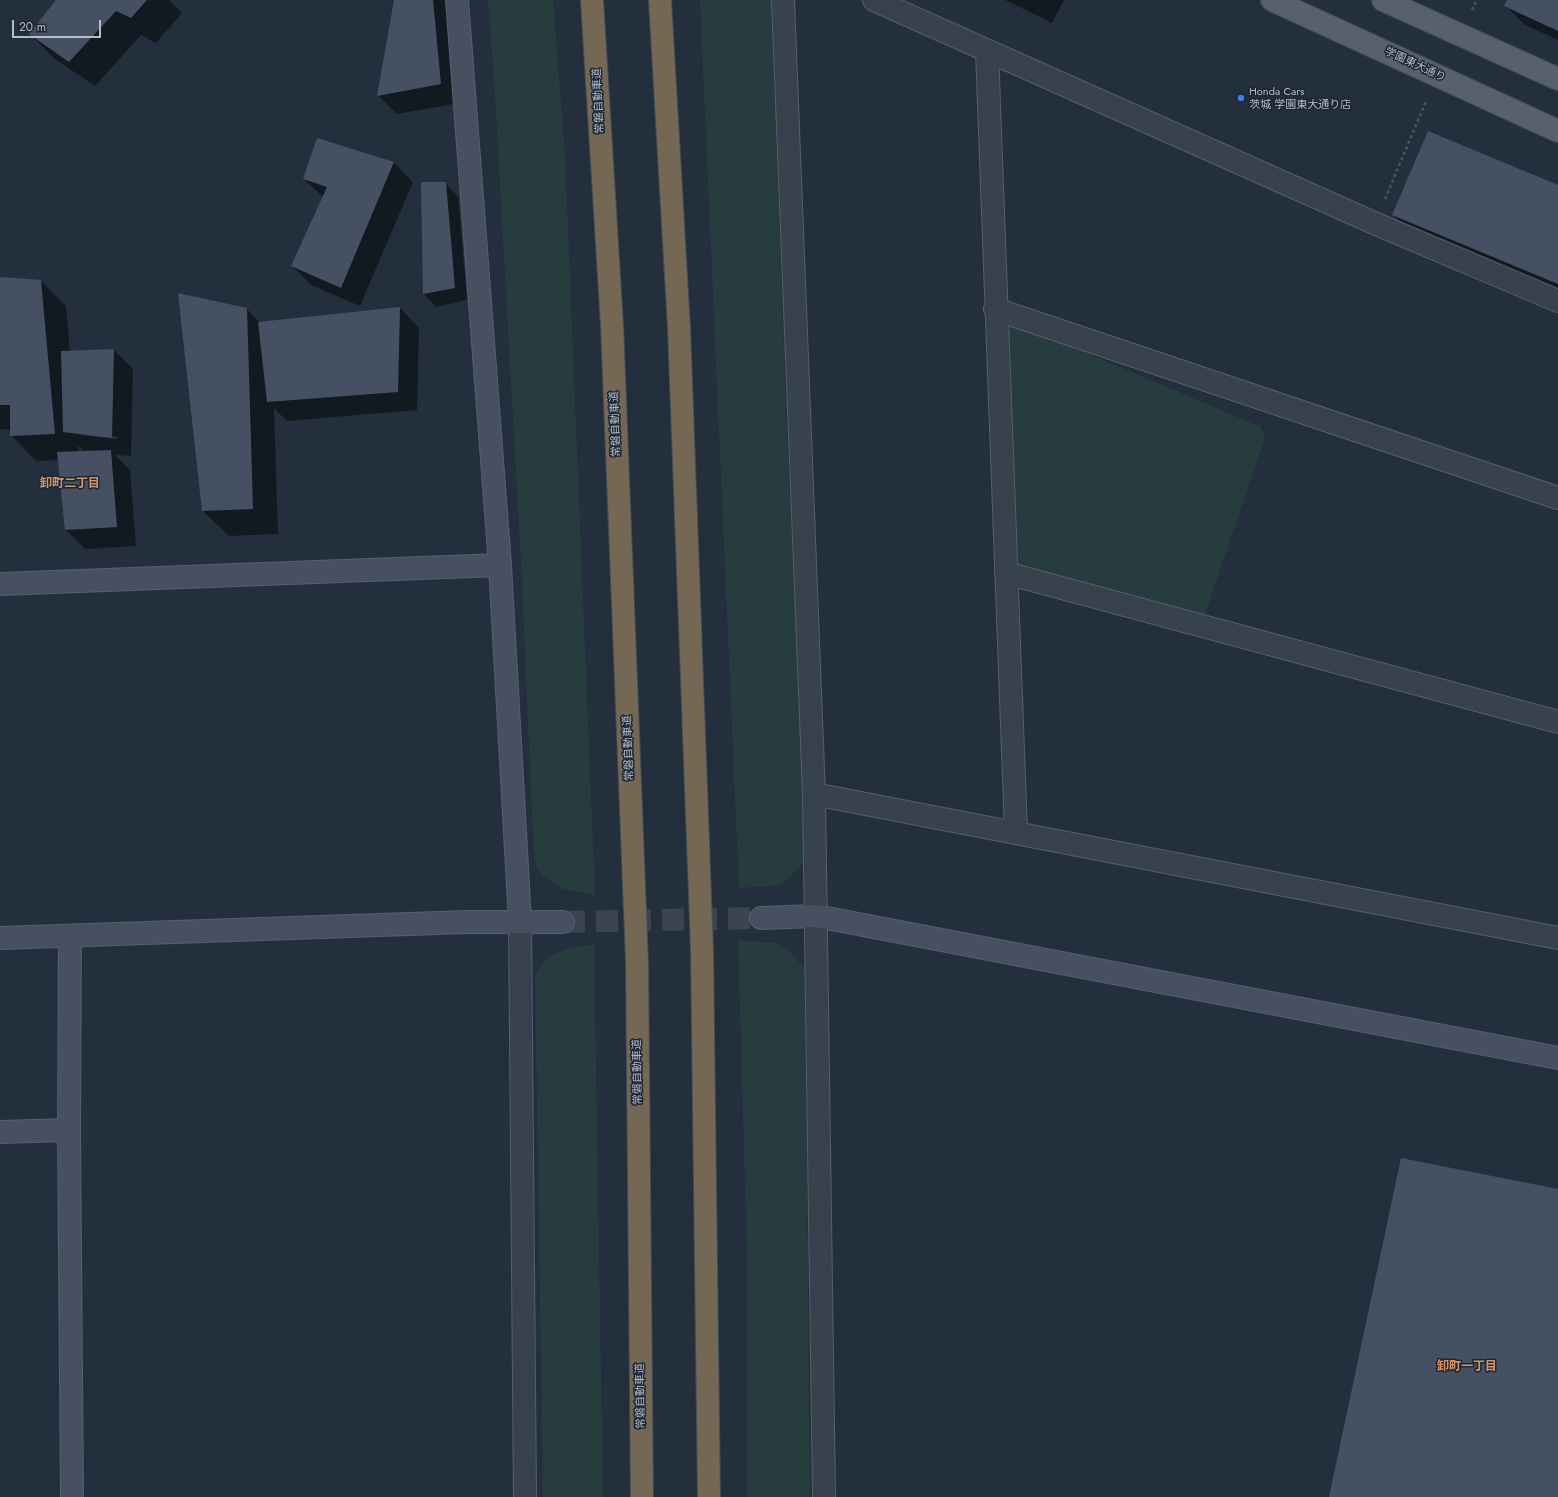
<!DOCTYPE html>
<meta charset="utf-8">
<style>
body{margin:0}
#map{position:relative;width:1558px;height:1497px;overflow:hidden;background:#242f3e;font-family:Jost,sans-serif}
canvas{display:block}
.scale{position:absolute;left:12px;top:20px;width:89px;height:18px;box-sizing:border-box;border:2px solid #b4bcc9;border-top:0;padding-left:5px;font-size:12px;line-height:14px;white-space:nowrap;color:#b4bcc9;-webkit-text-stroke:3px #1d2633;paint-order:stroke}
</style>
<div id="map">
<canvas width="1558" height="1497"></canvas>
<div class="scale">20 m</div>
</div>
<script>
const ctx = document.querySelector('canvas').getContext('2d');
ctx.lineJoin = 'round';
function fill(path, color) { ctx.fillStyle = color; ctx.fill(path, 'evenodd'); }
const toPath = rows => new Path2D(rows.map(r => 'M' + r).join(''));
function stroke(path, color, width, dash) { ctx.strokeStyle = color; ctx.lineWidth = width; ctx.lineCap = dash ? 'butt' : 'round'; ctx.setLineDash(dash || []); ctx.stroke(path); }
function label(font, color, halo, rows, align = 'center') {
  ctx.font = font + ' Jost,"Noto Sans JP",sans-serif'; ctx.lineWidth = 3; ctx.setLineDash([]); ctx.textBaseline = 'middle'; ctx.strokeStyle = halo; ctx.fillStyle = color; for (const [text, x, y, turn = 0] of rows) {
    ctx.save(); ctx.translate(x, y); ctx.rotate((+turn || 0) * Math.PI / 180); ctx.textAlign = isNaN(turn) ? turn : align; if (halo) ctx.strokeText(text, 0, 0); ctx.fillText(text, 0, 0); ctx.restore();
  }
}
fill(toPath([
 [488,0,553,0,565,154,595,895,563,889,542,876,534,861,521,561,494,78],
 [700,0,771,0,787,434,804,791,804,858,799,868,784,882,773,886,739,888],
 [1002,317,1261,427,1265,437,1205,615,1014,567],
 [738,940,775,943,790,952,805,969,810,1497,747,1497,747,1256],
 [594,945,603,1497,543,1497,535,974,549,956,572,947]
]), '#263c3f');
fill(toPath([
 [57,0,169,0,182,13,156,43,141,35,95,86,55,59,30,34],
 [395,0,450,0,459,103,397,114,378,95],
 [1005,0,1064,0,1052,23],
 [1508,0,1558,0,1558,40,1525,25,1506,6],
 [317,139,394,163,413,182,360,306,311,285,292,266,323,197,304,179],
 [422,183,445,183,458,196,467,300,436,307,424,294],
 [1558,186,1558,298,1419,240,1393,215],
 [0,278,41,281,66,306,70,352,114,350,133,369,131,456,115,455,130,470,136,546,85,549,66,530,59,460,36,461,11,435,11,430,0,429],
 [81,433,118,437,117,439,81,435],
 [78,446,81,448,84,452,79,452],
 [400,308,419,328,417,410,287,421,274,408,278,534,229,536,203,511,247,309,260,323]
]), '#0007');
fill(toPath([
 [56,0,147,0,131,18,116,11,69,62,29,34],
 [394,0,433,0,441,84,377,96],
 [1507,0,1558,0,1558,31,1504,6],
 [1428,131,1558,185,1558,284,1392,215],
 [317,138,394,162,341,288,291,266,327,187,303,179],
 [421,182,446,182,455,288,423,294],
 [0,277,41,280,55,434,10,436,10,405,0,405],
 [178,293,247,308,253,509,202,511],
 [400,307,398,392,267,402,258,322],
 [114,349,112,438,63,432,61,351],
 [111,450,117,527,65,530,57,452],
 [1401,1158,1558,1189,1558,1497,1329,1497]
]), '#455162');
stroke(toPath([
 [563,922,761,918]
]), '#3a4453', 22, [22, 11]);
const street = toPath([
 [783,0,814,794,824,1497],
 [874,0,1374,223,1558,301],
 [987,51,1016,832],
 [995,309,1558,498],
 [1006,573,1558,722],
 [814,794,1558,938],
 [520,921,525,1497]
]);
const secondary = toPath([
 [457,0,500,565,520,921],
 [0,584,500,565],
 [761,918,816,916,1558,1058],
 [70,936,69,1130,72,1497],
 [0,938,467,922,563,922],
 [0,1132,69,1130]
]);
const primary = toPath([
 [1272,0,1558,131],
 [1383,0,1558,79]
]);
const highway = toPath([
 [592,0,612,325,637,962,642,1497],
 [660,0,679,328,702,950,709,1497]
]);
stroke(street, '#565f6c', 24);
stroke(secondary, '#565f6c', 24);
stroke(primary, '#414a57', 24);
stroke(highway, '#434c59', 24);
stroke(toPath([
 [1472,10,1477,0],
 [1385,199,1426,101]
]), '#44595c', 2.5, [3, 3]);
stroke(street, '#38414e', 22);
stroke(secondary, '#465061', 22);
stroke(primary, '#56606e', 22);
stroke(highway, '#746855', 22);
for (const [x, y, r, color] of [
 [1241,98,4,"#3f7fe0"]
]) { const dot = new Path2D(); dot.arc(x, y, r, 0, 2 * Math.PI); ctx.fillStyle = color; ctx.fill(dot); stroke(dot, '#1d2633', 1.5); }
label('11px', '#b4bcc9', '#1d2633', [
 ["学園東大通り",1415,65,25],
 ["常磐自動車道",599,101,-93],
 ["常磐自動車道",616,424,-92],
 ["常磐自動車道",629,748,-92],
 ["常磐自動車道",638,1072,-91],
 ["常磐自動車道",641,1396,-91]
]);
label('11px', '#b4bcc9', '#1d2633', [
 ["Honda Cars",1249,92],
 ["茨城 学園東大通り店",1249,105]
], 'left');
label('bold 12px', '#d59563', '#1d2633', [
 ["卸町二丁目",70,484],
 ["卸町一丁目",1467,1367]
]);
</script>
